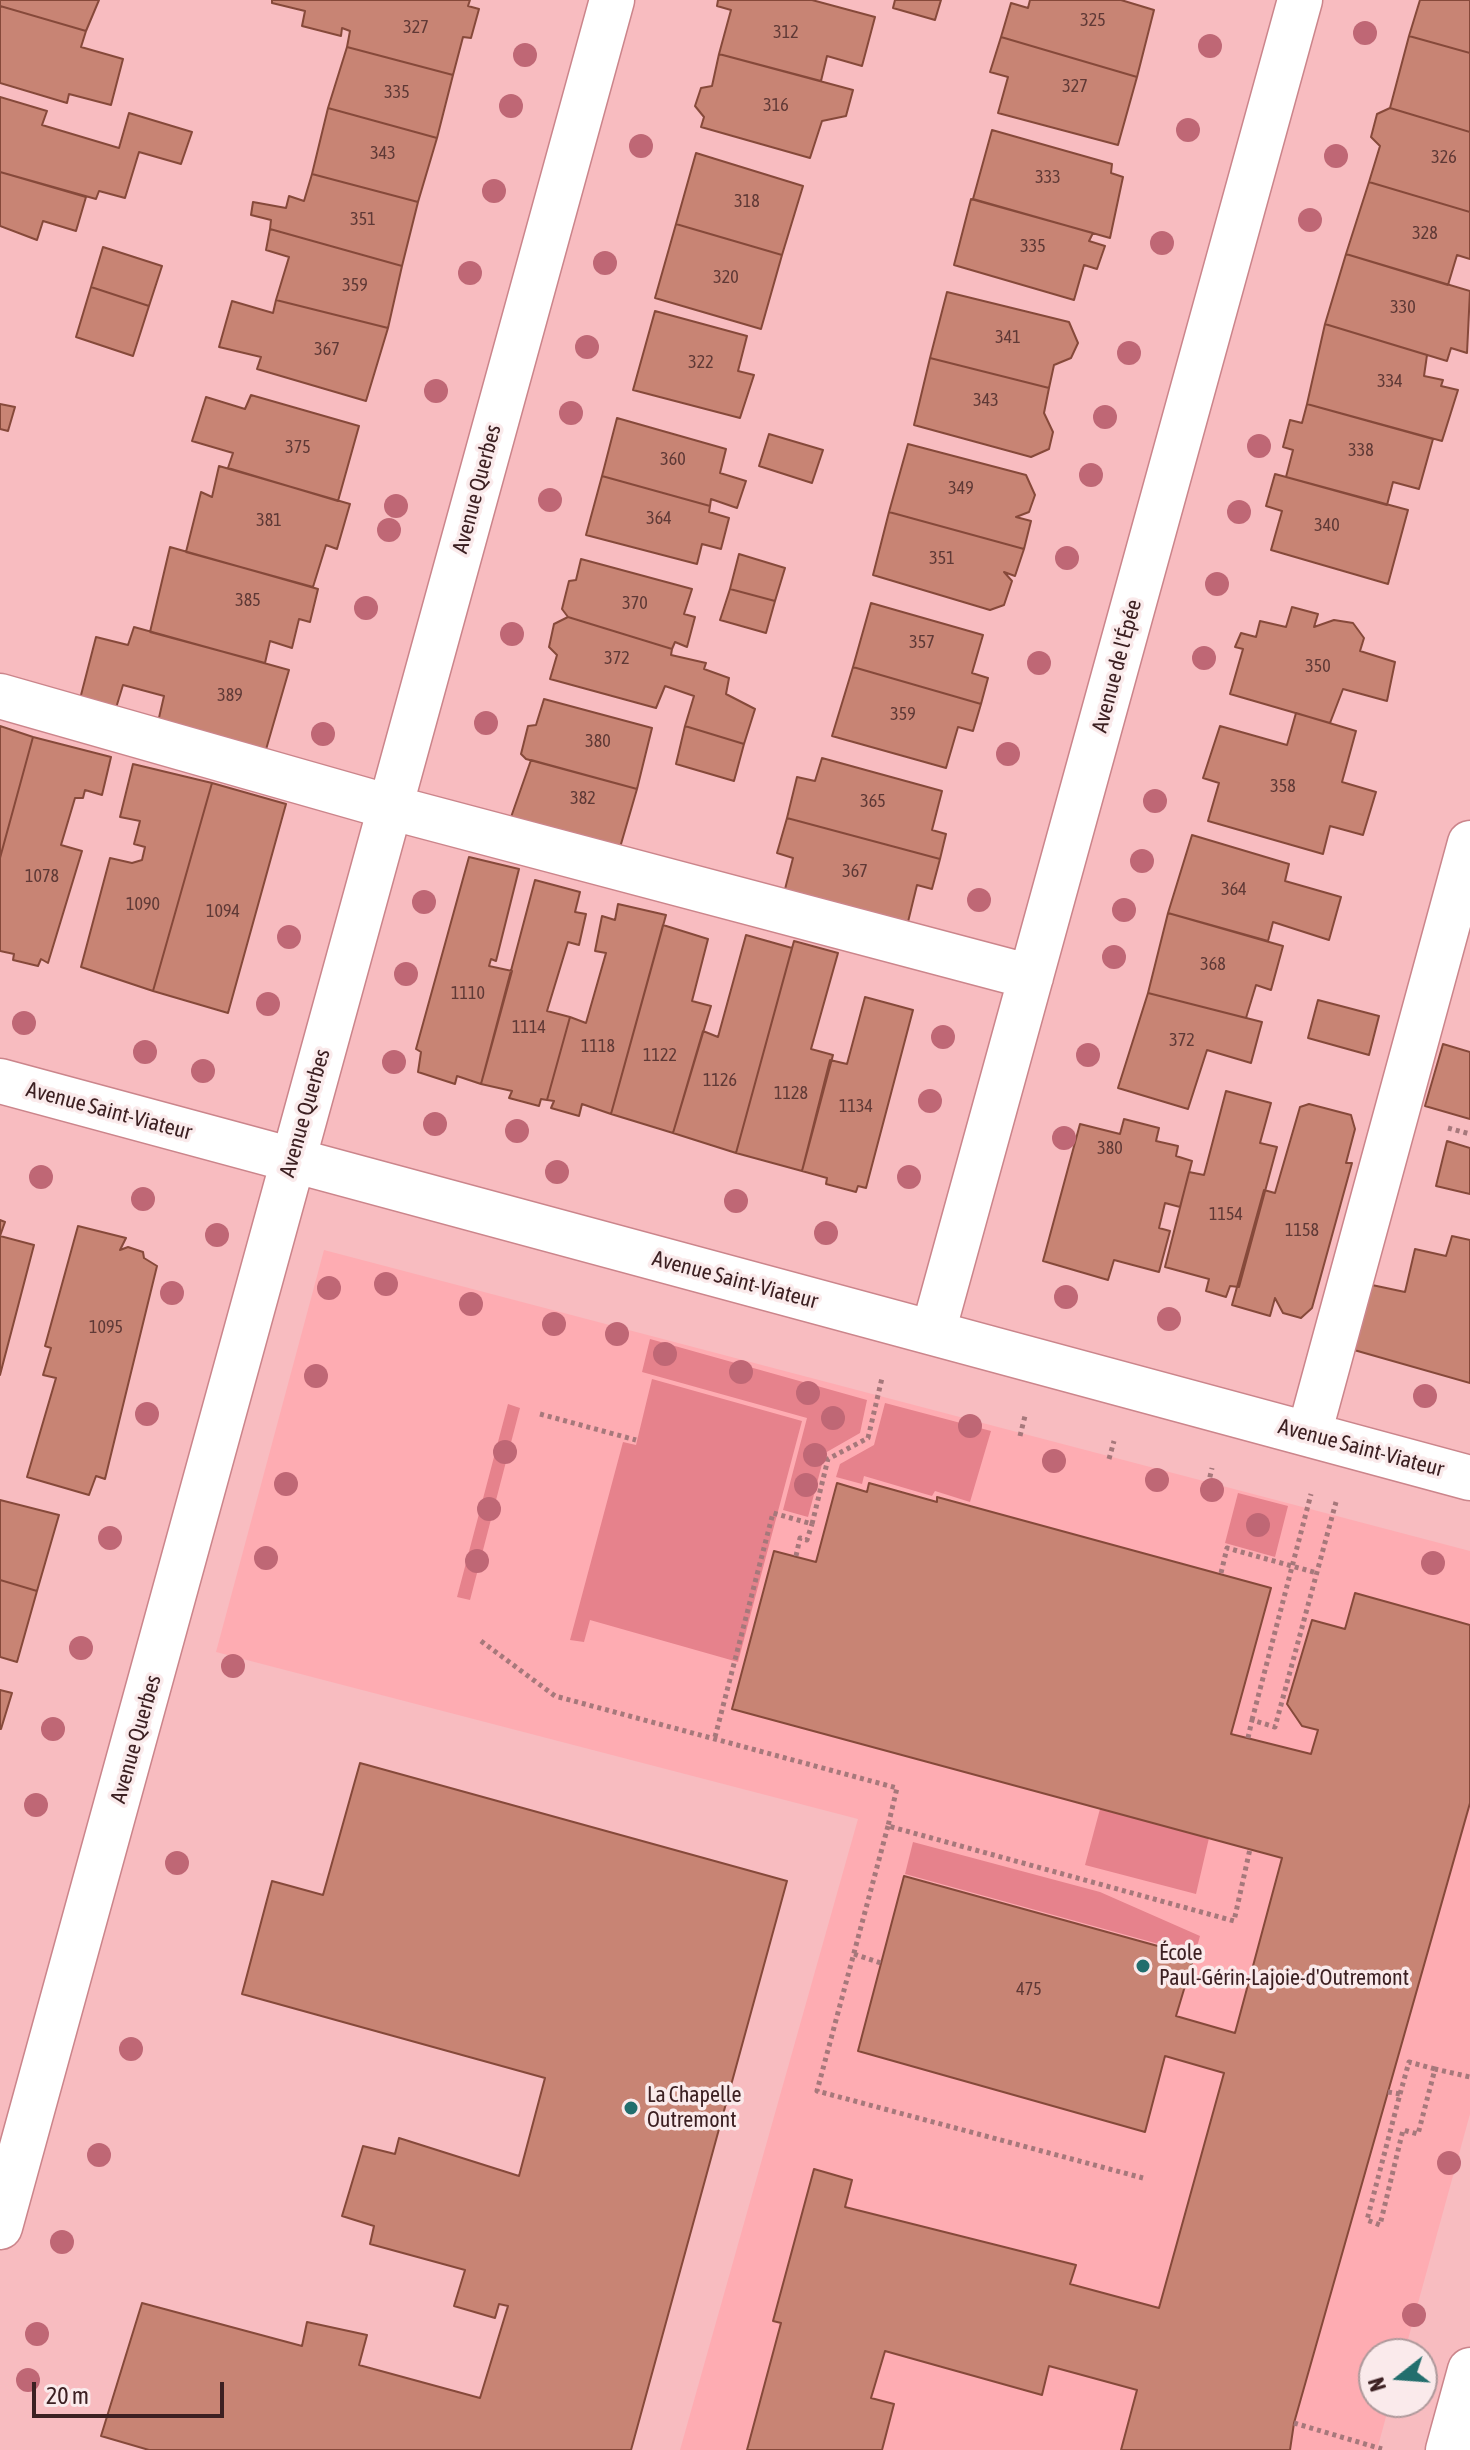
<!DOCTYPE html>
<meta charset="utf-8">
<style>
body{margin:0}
#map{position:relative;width:1470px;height:2450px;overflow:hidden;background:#f8bcc0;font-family:"Asap Condensed",sans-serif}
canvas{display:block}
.north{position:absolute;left:1358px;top:2338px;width:80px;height:80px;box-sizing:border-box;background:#faeaeb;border:2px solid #ae999b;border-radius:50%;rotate:253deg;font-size:22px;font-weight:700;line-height:32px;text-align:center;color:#3c2022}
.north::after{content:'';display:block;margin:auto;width:28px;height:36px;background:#226e6d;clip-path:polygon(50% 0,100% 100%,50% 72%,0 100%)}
.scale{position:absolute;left:32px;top:2382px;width:192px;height:36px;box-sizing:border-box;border:4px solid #3c2022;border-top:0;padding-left:10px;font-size:24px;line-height:28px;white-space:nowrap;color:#3c2022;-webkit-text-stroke:6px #faeaeb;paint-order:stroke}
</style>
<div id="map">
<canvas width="1470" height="2450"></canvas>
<div class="north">N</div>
<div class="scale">20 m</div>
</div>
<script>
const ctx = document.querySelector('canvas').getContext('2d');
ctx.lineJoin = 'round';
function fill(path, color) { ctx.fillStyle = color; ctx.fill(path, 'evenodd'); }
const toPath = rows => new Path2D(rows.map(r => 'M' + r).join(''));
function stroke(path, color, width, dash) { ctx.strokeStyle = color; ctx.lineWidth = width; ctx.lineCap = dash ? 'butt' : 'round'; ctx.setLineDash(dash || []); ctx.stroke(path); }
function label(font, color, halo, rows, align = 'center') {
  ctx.font = font + ' "Asap Condensed",sans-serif'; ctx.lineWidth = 7; ctx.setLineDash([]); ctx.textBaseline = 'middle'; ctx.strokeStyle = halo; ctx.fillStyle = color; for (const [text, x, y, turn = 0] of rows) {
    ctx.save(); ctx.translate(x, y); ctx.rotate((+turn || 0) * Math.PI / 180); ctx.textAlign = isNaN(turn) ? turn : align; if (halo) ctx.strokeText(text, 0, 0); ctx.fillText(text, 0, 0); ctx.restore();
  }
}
fill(toPath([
 [324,1250,1470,1551,1470,2114,1404,2354,1374,2354,1374,2402,1390,2402,1377,2450,680,2450,858,1819,216,1652]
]), '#feacb2');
fill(toPath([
 [650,1339,867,1400,860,1433,825,1453,808,1517,783,1510,807,1418,642,1372],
 [652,1379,802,1421,738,1662,590,1620,584,1642,570,1640,623,1442,636,1445],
 [885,1403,991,1431,970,1502,935,1491,932,1496,864,1476,862,1484,836,1477,840,1464,874,1445],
 [508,1404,520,1408,470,1600,457,1597],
 [1238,1493,1288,1506,1275,1557,1225,1543],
 [1100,1809,1209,1838,1196,1894,1085,1865],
 [913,1842,1100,1892,1200,1936,1195,1954,905,1874]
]), '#e6828c');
const building = toPath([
 [0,0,99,0,86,31,0,6,0,0],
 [272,0,470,0,468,6,479,9,471,38,463,37,453,75,347,47,350,31,342,28,341,36,302,26,305,11,272,3,272,0],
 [718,0,812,0,875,17,862,66,827,56,821,81,719,54,731,10,717,6,718,0],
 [895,0,941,0,935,20,893,8,895,0],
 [1030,0,1121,0,1154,10,1137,77,1001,37,1011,3,1028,8,1030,0],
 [1420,0,1470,0,1470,53,1409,36,1420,0],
 [0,6,86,31,81,47,123,59,111,105,69,94,67,103,0,83,0,6],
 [1409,36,1470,53,1470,132,1390,108,1409,36],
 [1001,37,1137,77,1118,145,998,113,1008,77,990,72,1001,37],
 [347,47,453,75,437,138,328,108,347,47],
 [719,54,853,90,846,116,822,121,810,158,701,127,704,117,695,106,701,88,712,86,719,54],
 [0,97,47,111,42,125,119,148,129,113,192,132,181,164,139,152,125,198,99,191,96,199,0,172,0,97],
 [328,108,437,138,418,202,312,174,328,108],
 [1390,108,1470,132,1470,212,1369,182,1380,146,1371,137,1377,114,1390,108],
 [992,130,1112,164,1111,173,1123,177,1110,238,973,199,992,130],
 [696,153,803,186,782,255,676,224,696,153],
 [0,172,86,197,76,231,43,221,37,240,0,226,0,172],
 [312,174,418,202,402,266,270,229,271,220,251,215,253,202,286,208,289,196,304,201,312,174],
 [1369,182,1470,212,1470,259,1457,255,1448,285,1346,254,1369,182],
 [971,199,1093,233,1089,241,1105,246,1097,269,1084,265,1074,300,954,265,971,199],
 [676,224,782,255,761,329,655,298,676,224],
 [270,229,402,266,388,328,276,300,289,257,266,250,270,229],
 [103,247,162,266,149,306,91,287,103,247],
 [1346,254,1470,291,1467,353,1451,348,1447,361,1325,324,1346,254],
 [91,287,149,306,133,356,76,337,91,287],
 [947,292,1069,322,1078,343,1071,358,1054,365,1049,388,930,358,947,292],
 [276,300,388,328,366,401,257,369,261,357,219,347,232,301,273,313,276,300],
 [655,311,747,336,738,371,754,375,740,418,633,390,655,311],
 [1325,324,1427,355,1424,376,1443,380,1441,386,1458,390,1442,441,1307,404,1325,324],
 [930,358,1049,388,1044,413,1053,432,1049,449,1031,457,914,425,930,358],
 [251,395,359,426,338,501,228,468,233,453,192,441,206,397,245,409,251,395],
 [0,404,15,407,8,431,0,429,0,404],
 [1307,404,1433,439,1419,489,1393,482,1387,505,1286,477,1293,450,1283,447,1290,420,1302,423,1307,404],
 [617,418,726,449,720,473,746,481,737,508,711,499,710,506,602,476,617,418],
 [769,434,823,450,812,483,759,466,769,434],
 [908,444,1026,475,1035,495,1029,512,1016,517,1031,521,1024,549,889,512,908,444],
 [219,466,350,504,337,549,326,545,313,587,186,552,201,492,212,497,219,466],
 [1275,474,1408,510,1388,584,1271,550,1282,511,1266,506,1275,474],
 [602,476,710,506,709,512,729,518,721,549,702,544,697,564,586,535,602,476],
 [889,512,1024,549,1015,576,1004,572,1012,581,1004,605,990,610,873,575,889,512],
 [170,547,318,589,310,622,299,619,292,648,270,641,265,663,150,632,170,547],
 [739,554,785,568,775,601,730,589,739,554],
 [581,559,692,589,684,614,695,617,687,647,675,642,672,649,568,617,562,609,569,581,576,580,581,559],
 [730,589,775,601,766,633,720,620,730,589],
 [871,603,983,635,972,673,988,678,981,704,853,667,871,603],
 [1292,607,1318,614,1314,627,1334,620,1353,623,1364,638,1360,651,1395,662,1387,701,1343,689,1330,723,1230,694,1243,649,1235,647,1241,633,1256,637,1260,621,1286,627,1292,607],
 [568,617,672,649,671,655,706,663,704,669,729,678,726,694,755,709,744,744,685,726,694,696,665,686,656,708,550,679,557,655,549,647,554,624,568,617],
 [134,627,289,670,265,753,158,722,164,696,123,685,116,708,80,699,96,637,128,645,134,627],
 [853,667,981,704,973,731,958,727,946,768,832,736,853,667],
 [544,699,652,728,637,789,526,759,521,754,528,726,536,725,544,699],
 [1296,713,1356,731,1342,782,1376,792,1363,835,1330,826,1323,854,1208,821,1219,783,1203,778,1220,726,1287,745,1296,713],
 [0,726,33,737,0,858,0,726],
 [685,726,744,744,734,781,676,764,685,726],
 [33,737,111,757,102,795,85,790,83,798,75,798,61,845,82,851,48,963,41,959,38,966,13,960,14,954,0,951,0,858,33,737],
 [822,758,942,791,932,830,946,834,940,859,787,818,797,777,815,781,822,758],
 [531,760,637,789,619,851,510,820,531,760],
 [133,764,212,783,153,991,81,967,110,858,132,863,142,860,145,847,134,844,140,821,120,817,133,764],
 [212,783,286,804,228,1013,153,991,212,783],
 [787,818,940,859,932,889,917,885,907,926,784,893,793,858,777,853,787,818],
 [1192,835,1289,864,1285,881,1341,897,1329,940,1273,922,1268,941,1168,913,1192,835],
 [469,857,519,869,496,961,491,959,489,966,512,971,481,1084,457,1076,455,1084,418,1072,421,1052,416,1049,469,857],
 [535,880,580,892,575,912,586,914,579,945,568,942,547,1011,570,1017,547,1100,541,1099,539,1106,509,1098,512,1091,481,1084,535,880],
 [618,904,666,915,611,1114,582,1104,579,1116,551,1108,554,1101,547,1100,570,1017,586,1023,606,953,595,951,602,916,615,920,618,904],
 [1168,913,1283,946,1271,990,1256,985,1246,1018,1148,993,1168,913],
 [663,925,708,939,692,1001,711,1006,673,1133,611,1114,663,925],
 [746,935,792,948,736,1153,673,1133,703,1031,718,1037,746,935],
 [794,941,838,953,811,1049,833,1055,802,1171,736,1153,794,941],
 [1148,993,1262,1022,1251,1063,1207,1050,1188,1109,1118,1088,1148,993],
 [865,997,913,1010,866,1188,858,1186,856,1192,826,1184,827,1178,802,1171,830,1060,847,1064,865,997],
 [1318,1000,1379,1016,1369,1055,1308,1038,1318,1000],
 [1443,1044,1470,1052,1470,1119,1425,1106,1443,1044],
 [1226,1091,1271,1103,1260,1143,1277,1147,1239,1287,1230,1286,1226,1297,1206,1291,1209,1279,1165,1267,1189,1172,1204,1175,1226,1091],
 [1309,1104,1351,1115,1355,1129,1346,1163,1352,1163,1312,1308,1301,1318,1283,1313,1275,1298,1270,1316,1232,1305,1264,1190,1275,1193,1300,1107,1309,1104],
 [1124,1119,1159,1128,1156,1141,1178,1146,1176,1156,1192,1161,1180,1207,1165,1203,1159,1228,1170,1231,1159,1272,1114,1260,1108,1280,1043,1261,1080,1124,1120,1134,1124,1119],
 [1447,1141,1470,1148,1470,1194,1436,1186,1447,1141],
 [0,1220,5,1222,0,1236,34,1245,0,1375,0,1220],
 [78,1226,126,1238,120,1250,128,1247,143,1252,144,1258,157,1266,105,1479,96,1476,89,1495,27,1477,56,1378,43,1375,51,1348,45,1346,78,1226],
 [1452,1236,1470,1240,1470,1383,1354,1350,1372,1285,1405,1292,1415,1249,1446,1256,1452,1236],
 [837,1483,867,1492,869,1483,937,1502,937,1497,1271,1588,1231,1734,1311,1754,1318,1730,1302,1726,1287,1704,1312,1620,1345,1629,1355,1593,1470,1625,1470,1803,1294,2423,1290,2450,1121,2450,1137,2390,1049,2366,1042,2395,885,2351,871,2398,894,2404,882,2450,747,2450,781,2323,773,2321,814,2169,852,2180,845,2207,1076,2265,1070,2284,1159,2308,1224,2073,1165,2056,1145,2132,858,2051,904,1876,1194,1956,1176,2016,1235,2033,1282,1858,732,1709,774,1551,816,1562,837,1483],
 [0,1500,59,1515,37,1591,0,1580,0,1500],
 [0,1580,37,1591,17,1662,0,1657,0,1580],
 [0,1690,12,1693,1,1729,0,1729,0,1690],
 [360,1763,787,1881,631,2450,149,2450,101,2436,142,2303,302,2346,307,2322,367,2335,359,2365,480,2398,508,2306,499,2304,495,2318,454,2306,465,2270,370,2244,374,2226,342,2216,363,2146,395,2154,399,2138,519,2176,545,2078,242,1994,272,1881,323,1895,360,1763]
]);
fill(building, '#c88474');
stroke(building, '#86493a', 2);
const minor = toPath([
 [0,696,393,808,1031,977],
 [0,1081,1470,1478],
 [933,1332,1300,0],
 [1309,1434,1470,843],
 [0,2227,612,0],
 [1448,2450,1470,2370]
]);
stroke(minor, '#cb858b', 47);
stroke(toPath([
 [1448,1128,1470,1134],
 [540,1414,636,1440],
 [1020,1436,1025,1416],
 [1109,1459,1114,1441],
 [1208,1485,1212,1468],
 [796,1556,800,1538,807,1540,812,1524],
 [1221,1573,1227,1548,1317,1573],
 [481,1641,555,1696,897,1788,888,1826,1234,1921,1250,1849],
 [1252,1720,1311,1494],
 [715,1737,773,1513,812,1524,828,1459,868,1438,882,1378],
 [1248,1738,1252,1720,1275,1727,1336,1502],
 [888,1826,817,2091,1143,2178],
 [854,1954,881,1963],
 [1388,2092,1400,2094,1367,2220,1380,2225,1403,2130,1418,2134,1435,2069,1470,2077],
 [1400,2094,1409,2062,1435,2069],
 [1294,2423,1382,2449]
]), '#a6787b', 5, [4, 4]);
stroke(minor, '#fff', 44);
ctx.fillStyle = '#bf6775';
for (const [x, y] of [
 [1365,33],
 [1210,46],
 [525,55],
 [511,106],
 [1188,130],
 [641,146],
 [1336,156],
 [494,191],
 [1310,220],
 [1162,243],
 [605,263],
 [470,273],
 [587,347],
 [1129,353],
 [436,391],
 [571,413],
 [1105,417],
 [1259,446],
 [1091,475],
 [550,500],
 [396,506],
 [1239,512],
 [389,530],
 [1067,558],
 [1217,584],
 [366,608],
 [512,634],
 [1204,658],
 [1039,663],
 [486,723],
 [323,734],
 [1008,754],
 [1155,801],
 [1142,861],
 [979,900],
 [424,902],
 [1124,910],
 [289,937],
 [1114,957],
 [406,974],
 [268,1004],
 [24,1023],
 [943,1037],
 [145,1052],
 [1088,1055],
 [394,1062],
 [203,1071],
 [930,1101],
 [435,1124],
 [517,1131],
 [1064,1138],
 [557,1172],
 [41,1177],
 [909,1177],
 [143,1199],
 [736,1201],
 [826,1233],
 [217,1235],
 [386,1284],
 [329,1288],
 [172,1293],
 [1066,1297],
 [471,1304],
 [1169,1319],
 [554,1324],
 [617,1334],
 [665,1354],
 [741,1372],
 [316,1376],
 [808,1393],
 [1425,1396],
 [147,1414],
 [833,1418],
 [970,1426],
 [505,1452],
 [815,1455],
 [1054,1461],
 [1157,1480],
 [286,1484],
 [806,1485],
 [1212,1490],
 [489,1509],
 [1258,1525],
 [110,1538],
 [266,1558],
 [477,1561],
 [1433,1563],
 [81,1648],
 [233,1666],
 [53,1729],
 [36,1805],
 [177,1863],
 [131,2049],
 [99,2155],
 [1449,2163],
 [62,2242],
 [1414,2315],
 [37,2334],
 [28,2380]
]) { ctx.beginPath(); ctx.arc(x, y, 12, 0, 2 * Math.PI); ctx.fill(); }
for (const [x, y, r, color] of [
 [1143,1966,8,"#226e6d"],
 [631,2108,8,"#226e6d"]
]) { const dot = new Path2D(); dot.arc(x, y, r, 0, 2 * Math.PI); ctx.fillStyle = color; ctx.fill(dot); stroke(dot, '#faeaeb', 3); }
label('18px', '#5f3936', null, [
 ["325",1093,20],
 ["327",416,27],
 ["312",786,32],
 ["327",1075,86],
 ["335",397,92],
 ["316",776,105],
 ["343",383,153],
 ["326",1444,157],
 ["333",1048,177],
 ["318",747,201],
 ["351",363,219],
 ["328",1425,233],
 ["335",1033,246],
 ["320",726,277],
 ["359",355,285],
 ["330",1403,307],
 ["341",1008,337],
 ["367",327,349],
 ["322",701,362],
 ["334",1390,381],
 ["343",986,400],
 ["375",298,447],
 ["338",1361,450],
 ["360",673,459],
 ["349",961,488],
 ["364",659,518],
 ["381",269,520],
 ["340",1327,525],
 ["351",942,558],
 ["385",248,600],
 ["370",635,603],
 ["357",922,642],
 ["372",617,658],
 ["350",1318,666],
 ["389",230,695],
 ["359",903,714],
 ["380",598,741],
 ["358",1283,786],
 ["382",583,798],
 ["365",873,801],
 ["367",855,871],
 ["1078",42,876],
 ["364",1234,889],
 ["1090",143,904],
 ["1094",223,911],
 ["368",1213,964],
 ["1110",468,993],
 ["1114",529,1027],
 ["372",1182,1040],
 ["1118",598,1046],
 ["1122",660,1055],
 ["1126",720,1080],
 ["1128",791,1093],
 ["1134",856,1106],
 ["380",1110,1148],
 ["1154",1226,1214],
 ["1158",1302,1230],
 ["1095",106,1327],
 ["475",1029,1989]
]);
label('22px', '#3c2022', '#faeaeb', [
 ["Avenue Querbes",477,489,-75],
 ["Avenue de l'Épée",1117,666,-75],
 ["Avenue Saint-Viateur",109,1111,15],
 ["Avenue Querbes",305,1113,-74],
 ["Avenue Saint-Viateur",735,1280,15],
 ["Avenue Saint-Viateur",1361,1448,15],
 ["Avenue Querbes",136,1739,-74]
]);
label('22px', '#3c2022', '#faeaeb', [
 ["École",1159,1953],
 ["Paul-Gérin-Lajoie-d'Outremont",1159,1978],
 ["La Chapelle",647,2095],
 ["Outremont",647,2120]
], 'left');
</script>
